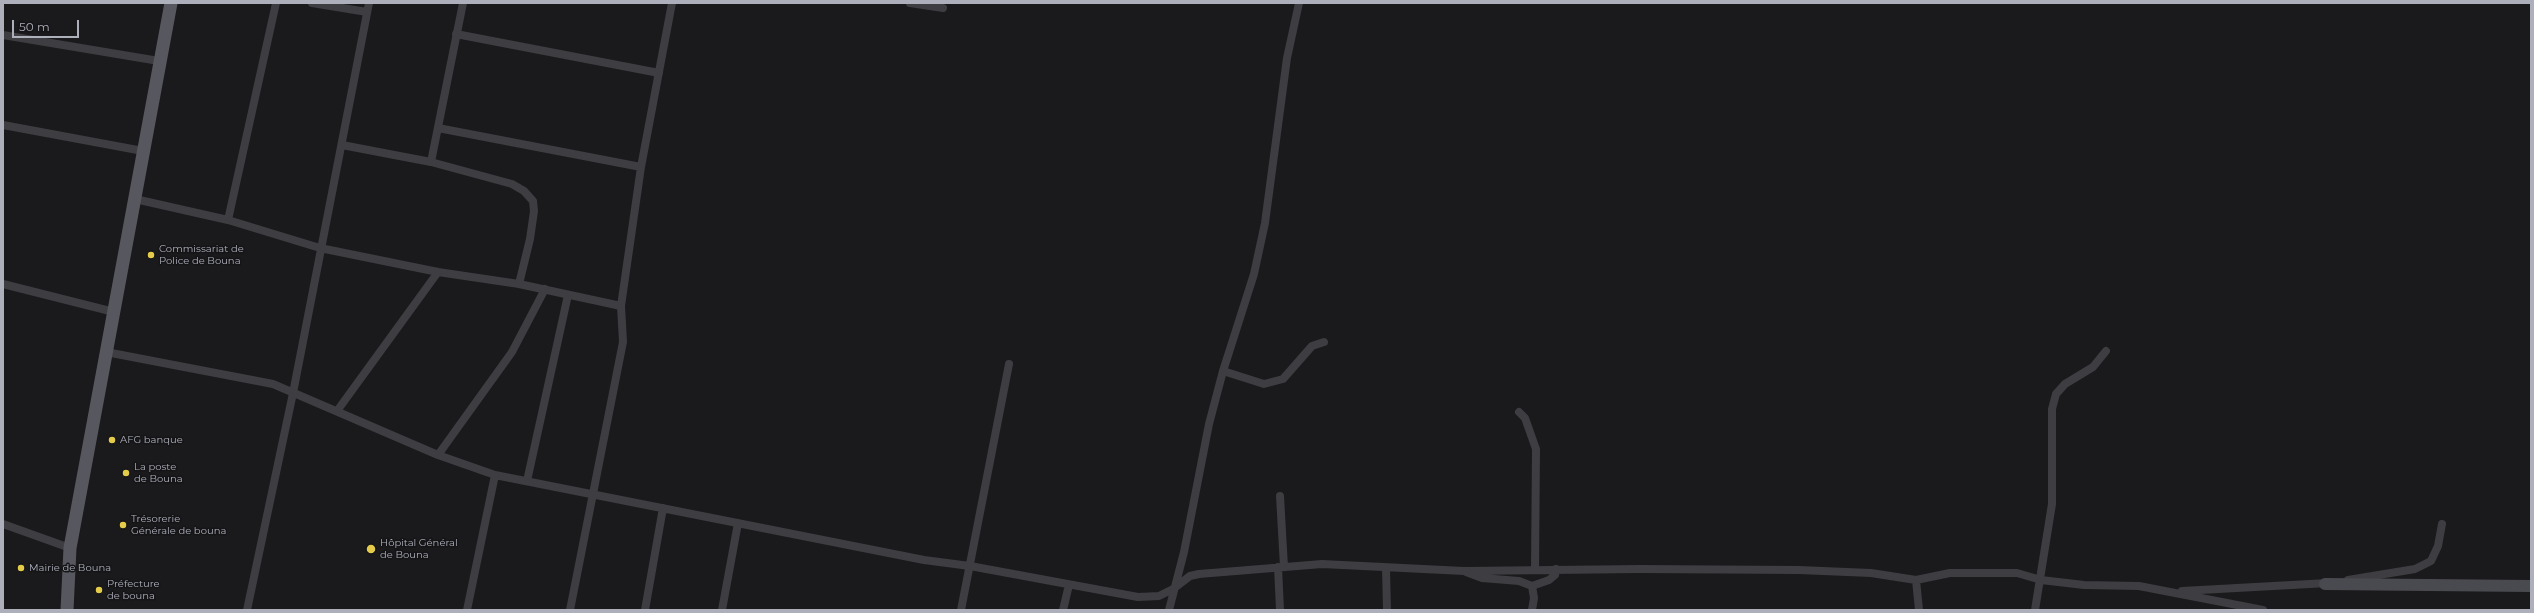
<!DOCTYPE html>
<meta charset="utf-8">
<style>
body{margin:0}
#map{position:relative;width:2534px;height:613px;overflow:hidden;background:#1a1a1c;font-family:Montserrat,sans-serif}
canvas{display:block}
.frame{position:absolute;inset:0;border:4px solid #adafba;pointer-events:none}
.scale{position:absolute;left:12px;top:20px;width:67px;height:18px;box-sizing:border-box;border:2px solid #adafba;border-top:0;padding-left:5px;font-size:12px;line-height:14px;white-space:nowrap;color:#adafba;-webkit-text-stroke:3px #151517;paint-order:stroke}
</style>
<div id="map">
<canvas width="2534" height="613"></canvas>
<div class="frame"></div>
<div class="scale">50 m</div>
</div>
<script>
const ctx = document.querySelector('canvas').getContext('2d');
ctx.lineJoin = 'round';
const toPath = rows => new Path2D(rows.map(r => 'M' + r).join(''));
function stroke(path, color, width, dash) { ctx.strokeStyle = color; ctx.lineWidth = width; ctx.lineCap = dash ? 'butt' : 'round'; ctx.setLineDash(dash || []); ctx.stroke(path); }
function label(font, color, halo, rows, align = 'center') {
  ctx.font = font + ' Montserrat,sans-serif'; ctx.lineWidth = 3; ctx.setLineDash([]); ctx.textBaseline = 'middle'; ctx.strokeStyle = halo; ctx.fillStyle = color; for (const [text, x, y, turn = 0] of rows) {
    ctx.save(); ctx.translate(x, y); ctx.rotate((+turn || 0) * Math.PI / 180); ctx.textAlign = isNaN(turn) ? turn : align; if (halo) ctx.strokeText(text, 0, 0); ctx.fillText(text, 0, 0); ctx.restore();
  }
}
stroke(toPath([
 [312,3,367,12],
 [910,3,943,8],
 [456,34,659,73],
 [3,35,159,61],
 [3,125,143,151],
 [438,128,641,167],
 [342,145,431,162,512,184,524,191,533,201,534,211,530,239,519,284],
 [431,162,463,3],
 [135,199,228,220,320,248,438,272,519,284,621,306],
 [228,220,276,3],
 [3,284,114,312],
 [106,352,273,384,438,455,495,475,924,560,970,566,1138,597,1159,596,1173,589,1190,576,1199,574,1322,564,1464,571,1640,569,1799,570,1871,573,1916,580,1950,573,2017,573,2041,580,2084,585,2139,586,2263,610],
 [1223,371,1264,384,1283,379,1312,346,1324,342],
 [337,411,438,272],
 [1519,412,1525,418,1536,449,1535,569],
 [438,455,512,352,545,289],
 [527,481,568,295],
 [1280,496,1284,567],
 [3,524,70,548],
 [1278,567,1280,610],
 [1386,568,1387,610],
 [1466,572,1482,578,1519,581,1532,586,1534,598,1532,610],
 [1916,580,1919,610],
 [2348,580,2415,569,2431,561,2438,546,2442,524],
 [1532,586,1549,580,1555,575,1556,569],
 [2182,591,2328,583],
 [247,610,293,393,369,3],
 [467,610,495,475],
 [570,610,623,342,621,306,641,167,672,3],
 [645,610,663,508],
 [722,610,738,523],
 [961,610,1009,364],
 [1063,610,1069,585],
 [1169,610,1184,552,1209,424,1223,371,1254,274,1265,223,1287,58,1299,3],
 [2035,610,2052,504,2052,409,2056,394,2065,384,2093,367,2106,351]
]), '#3d3d42', 8);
stroke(toPath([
 [2325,584,2531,586]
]), '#494950', 12);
stroke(toPath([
 [67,610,70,548,171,3]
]), '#57575f', 13);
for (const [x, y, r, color] of [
 [151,255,4,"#e4cc4a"],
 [112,440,4,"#e4cc4a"],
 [126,473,4,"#e4cc4a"],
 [123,525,4,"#e4cc4a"],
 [371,549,5,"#e4cc4a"],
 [21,568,4,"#e4cc4a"],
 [99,590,4,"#e4cc4a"]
]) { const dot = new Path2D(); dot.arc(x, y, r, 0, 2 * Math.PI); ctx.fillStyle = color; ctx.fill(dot); stroke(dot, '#151517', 1.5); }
label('10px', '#adafba', '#151517', [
 ["Commissariat de",159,249],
 ["Police de Bouna",159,261],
 ["AFG banque",120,440],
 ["La poste",134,467],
 ["de Bouna",134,479],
 ["Trésorerie",131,519],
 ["Générale de bouna",131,531],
 ["Hôpital Général",380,543],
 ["de Bouna",380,555],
 ["Mairie de Bouna",29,568],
 ["Préfecture",107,584],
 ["de bouna",107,596]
], 'left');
</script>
